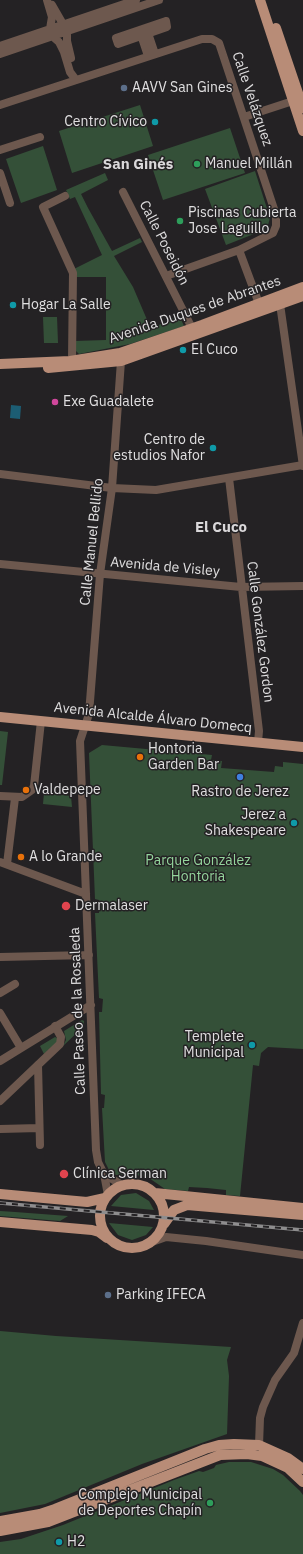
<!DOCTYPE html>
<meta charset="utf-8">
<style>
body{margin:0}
canvas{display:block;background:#242224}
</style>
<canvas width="303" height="1554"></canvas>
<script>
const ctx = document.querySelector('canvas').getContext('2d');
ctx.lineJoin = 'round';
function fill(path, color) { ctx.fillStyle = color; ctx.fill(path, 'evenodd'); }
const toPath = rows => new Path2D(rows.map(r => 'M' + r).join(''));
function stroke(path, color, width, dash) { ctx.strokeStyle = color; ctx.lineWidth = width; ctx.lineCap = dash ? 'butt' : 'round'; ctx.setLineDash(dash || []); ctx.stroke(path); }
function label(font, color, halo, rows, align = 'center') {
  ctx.font = font + ' "IBM Plex Sans",sans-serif'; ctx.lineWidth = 3; ctx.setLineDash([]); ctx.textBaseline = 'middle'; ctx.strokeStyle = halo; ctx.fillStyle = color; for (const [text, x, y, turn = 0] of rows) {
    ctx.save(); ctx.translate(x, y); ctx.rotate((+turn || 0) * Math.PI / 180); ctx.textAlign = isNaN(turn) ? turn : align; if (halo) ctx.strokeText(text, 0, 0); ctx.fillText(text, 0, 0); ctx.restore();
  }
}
fill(toPath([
 [140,105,153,146,72,173,59,131],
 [230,128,245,173,163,200,148,155],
 [43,146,57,190,21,203,6,159],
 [255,171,270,218,268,225,264,230,226,245,205,189],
 [105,173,108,180,81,194,88,208,112,251,140,238,142,242,114,256,133,287,151,329,179,315,184,326,130,344,79,354,75,350,75,341,106,340,106,277,75,277,74,269,102,255,75,197,70,199,66,190],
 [43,317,57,317,58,343,44,343],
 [0,731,8,732,2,785,0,785],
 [102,745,212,755,211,760,222,761,221,768,274,772,275,766,283,767,283,762,303,764,303,1049,268,1047,261,1053,259,1066,253,1065,240,1196,226,1195,226,1190,207,1188,189,1187,188,1191,165,1189,149,1178,132,1174,116,1175,109,1170,105,1162,102,1108,104,1108,105,1095,101,1094,99,1012,102,1012,103,999,99,998,95,913,99,913,99,900,95,899,89,753],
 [44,793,71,796,72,807,43,804],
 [82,1020,84,1021,84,1028,82,1028,63,1046,66,1040,64,1031],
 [55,1037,57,1038,57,1042,44,1054,40,1046],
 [136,1193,149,1201,154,1210,111,1206,121,1195],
 [0,1211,15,1212,68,1216,60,1221,0,1216],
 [109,1223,153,1227,146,1235,132,1240,118,1235],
 [0,1331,56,1336,231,1347,227,1360,229,1376,227,1434,142,1464,45,1504,0,1513],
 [229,1462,251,1462,273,1469,283,1475,300,1491,303,1495,303,1554,0,1554,0,1542,21,1539,63,1525,174,1480,199,1471,203,1472,214,1468,216,1465]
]), '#345038');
fill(toPath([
 [11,405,21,406,20,419,10,418]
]), '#1c5d73');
stroke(toPath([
 [47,0,52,17,50,29,52,36,59,42,64,52,70,72,76,80],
 [52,5,67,31,67,41,71,58],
 [166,21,167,27,118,44,116,38,166,21],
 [148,33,155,54],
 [141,35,148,56],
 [0,46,136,0],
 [0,54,159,0],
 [0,105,202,39,212,39,219,43,276,215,276,226,273,233,239,250,166,276],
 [244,117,299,99],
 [0,150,40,137],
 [0,173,10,203],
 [123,192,195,334],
 [65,196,43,207,73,273,72,360],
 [239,250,261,309],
 [280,304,303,466],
 [0,474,112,488,156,490,303,465],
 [229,478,259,731,258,742],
 [0,564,241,587,303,586],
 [0,796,22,797,32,790,34,786,41,721],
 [0,862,86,894],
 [7,864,15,798],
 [0,957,89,955],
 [0,993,15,984],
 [0,1013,21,1048],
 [0,1061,91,1005],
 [38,1065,40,1145],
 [0,1101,60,1044,61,1037,55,1026],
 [0,1129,39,1128],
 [104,1174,122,1185],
 [108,1195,104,1174,98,1162,96,1150,80,741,89,714,100,574,112,488,121,361],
 [152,1242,166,1237,206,1241,303,1255],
 [259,1445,260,1418,263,1407,275,1380,294,1353,303,1323]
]), '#6d584e', 8);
stroke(toPath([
 [260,0,303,131],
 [276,28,303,108],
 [0,364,70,361,120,353,202,325,303,287],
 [48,368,121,361,303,296],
 [0,717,303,747],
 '100 1216a32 32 0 1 1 64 0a32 32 0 1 1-64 0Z',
 [155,1193,303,1208],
 [0,1194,87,1202,105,1198],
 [0,1222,92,1230,99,1232,107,1238],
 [164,1224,174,1210,187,1205,303,1215],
 [0,1521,40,1514,55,1509,205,1449,219,1445,234,1444,259,1445,288,1458,303,1469],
 [0,1531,48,1522,220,1455,247,1454,262,1456,288,1468,303,1482]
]), '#b88c77', 10);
const rail = toPath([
 [0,1203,303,1230]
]);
stroke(rail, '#8e8d8e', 3.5);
stroke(rail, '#242224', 2, [6]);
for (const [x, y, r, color] of [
 [124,88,4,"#5c6f8a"],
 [155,122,4,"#0f9aa8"],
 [197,164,4,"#2e9e5b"],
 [180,221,4,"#2e9e5b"],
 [13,305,4,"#0f9aa8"],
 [183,350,4,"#0f9aa8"],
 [55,402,4,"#d1479c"],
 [213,448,4,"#0f9aa8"],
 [140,757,4,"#e8710a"],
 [240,777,4,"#3f7fe0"],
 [26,790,4,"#e8710a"],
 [294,823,4,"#0f9aa8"],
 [21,857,4,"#e8710a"],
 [66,906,5,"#e0444e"],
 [252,1045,4,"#0f9aa8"],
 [64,1174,5,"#e0444e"],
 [108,1295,4,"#5c6f8a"],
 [210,1503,4,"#2e9e5b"],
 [59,1542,4,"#0f9aa8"]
]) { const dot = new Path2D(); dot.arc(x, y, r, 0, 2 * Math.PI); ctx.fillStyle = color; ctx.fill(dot); stroke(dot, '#242224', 1.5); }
label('14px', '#e0dfe0', '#242224', [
 ["AAVV San Gines",132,88],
 ["Centro Cívico",147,122,"right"],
 ["Manuel Millán",205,164],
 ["Piscinas Cubierta",188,213],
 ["Jose Laguillo",188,229],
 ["Hogar La Salle",21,305],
 ["El Cuco",191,350],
 ["Exe Guadalete",63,402],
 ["Centro de",205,440,"right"],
 ["estudios Nafor",205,456,"right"],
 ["Hontoria",148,749],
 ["Garden Bar",148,765],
 ["Valdepepe",34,790],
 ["Rastro de Jerez",240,792,"center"],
 ["Jerez a",286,815,"right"],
 ["Shakespeare",286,831,"right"],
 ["A lo Grande",29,857],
 ["Dermalaser",75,906],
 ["Templete",244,1037,"right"],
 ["Municipal",244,1053,"right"],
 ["Clínica Serman",73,1174],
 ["Parking IFECA",116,1295],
 ["Complejo Municipal",202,1495,"right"],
 ["de Deportes Chapín",202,1511,"right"],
 ["H2",67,1542]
], 'left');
label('14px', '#e0dfe0', '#242224', [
 ["Calle Velázquez",252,99,71],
 ["Calle Poseidón",164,243,63],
 ["Avenida Duques de Abrantes",195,310,-19],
 ["Calle Manuel Bellido",92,542,-84],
 ["Avenida de Visley",165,567,5],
 ["Calle González Gordon",260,632,83],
 ["Avenida Alcalde Álvaro Domecq",153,718,6],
 ["Calle Paseo de la Rosaleda",78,1011,-92]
]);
label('14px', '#94d49c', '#242224', [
 ["Parque González",198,861],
 ["Hontoria",198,877]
]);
label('bold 15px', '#dad8da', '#242224', [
 ["San Ginés",138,165],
 ["El Cuco",221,528]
]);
</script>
